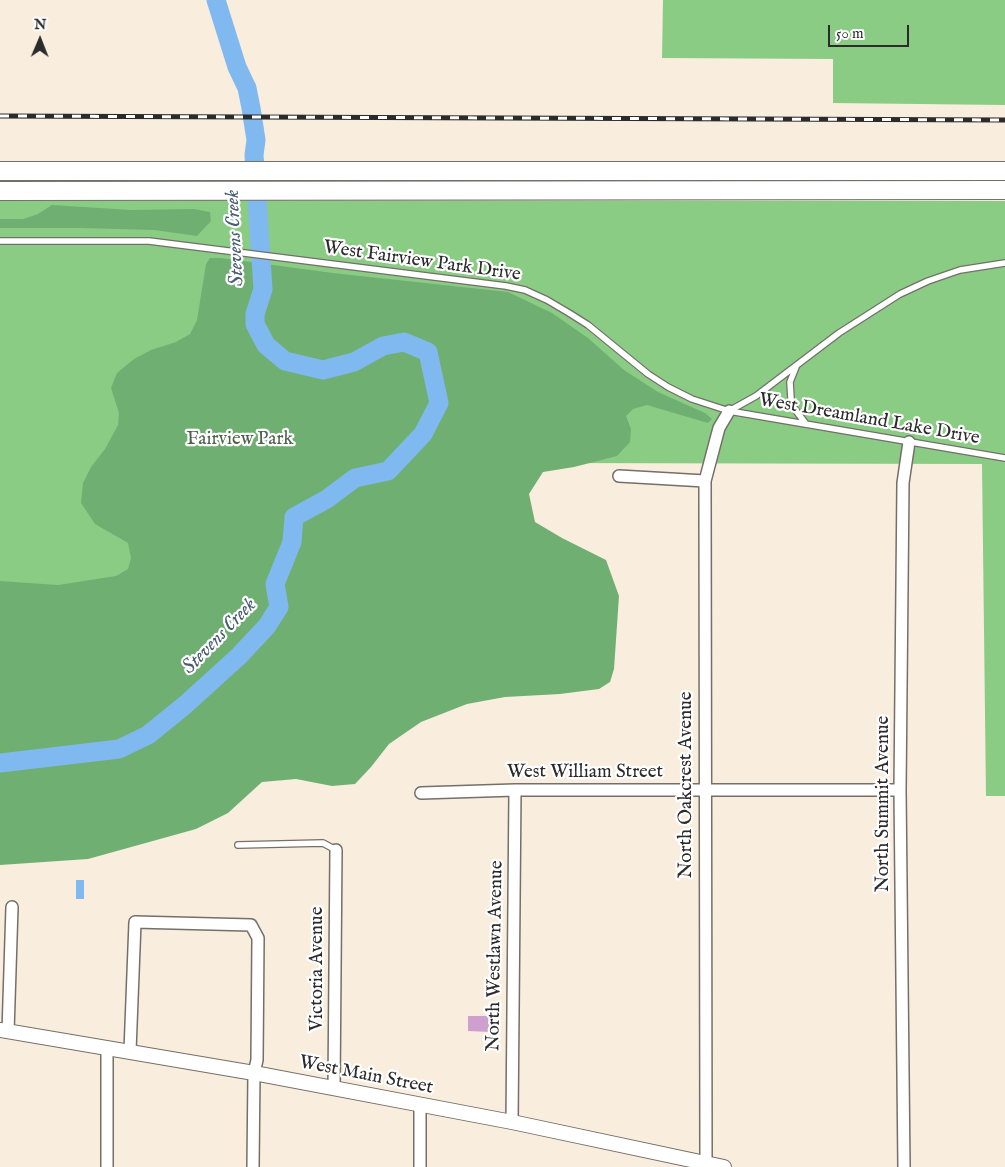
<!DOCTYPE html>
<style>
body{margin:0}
#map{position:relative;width:1005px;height:1167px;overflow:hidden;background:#f9eddd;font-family:"IM FELL English",serif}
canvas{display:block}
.north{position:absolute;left:15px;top:15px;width:50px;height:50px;-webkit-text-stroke:4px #fff;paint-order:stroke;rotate:1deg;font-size:14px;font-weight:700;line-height:20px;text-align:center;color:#2b2b2b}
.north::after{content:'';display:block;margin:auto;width:18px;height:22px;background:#2b2b2b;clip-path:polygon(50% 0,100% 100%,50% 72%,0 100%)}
.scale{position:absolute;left:828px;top:25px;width:81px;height:22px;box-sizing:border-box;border:2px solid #2b2b2b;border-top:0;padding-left:6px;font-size:15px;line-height:18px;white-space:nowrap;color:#2b2b2b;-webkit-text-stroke:4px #fff;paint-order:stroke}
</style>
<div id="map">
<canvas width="1005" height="1167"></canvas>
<div class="north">N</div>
<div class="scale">50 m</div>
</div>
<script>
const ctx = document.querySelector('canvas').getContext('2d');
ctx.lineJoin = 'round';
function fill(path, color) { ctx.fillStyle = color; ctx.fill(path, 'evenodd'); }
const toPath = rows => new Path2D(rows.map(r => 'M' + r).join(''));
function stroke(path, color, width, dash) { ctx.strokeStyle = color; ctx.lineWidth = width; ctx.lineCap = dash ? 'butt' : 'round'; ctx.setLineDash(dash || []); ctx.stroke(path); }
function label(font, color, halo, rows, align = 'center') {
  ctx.font = font + ' "IM FELL English",serif'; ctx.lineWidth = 4.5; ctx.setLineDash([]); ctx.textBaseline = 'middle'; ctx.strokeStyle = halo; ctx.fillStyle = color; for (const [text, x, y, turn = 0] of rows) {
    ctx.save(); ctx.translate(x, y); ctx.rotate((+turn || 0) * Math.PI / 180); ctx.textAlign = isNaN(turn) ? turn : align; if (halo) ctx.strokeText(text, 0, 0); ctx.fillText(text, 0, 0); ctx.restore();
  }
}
fill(toPath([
 [663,0,1005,0,1005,105,833,103,833,59,662,58],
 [210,200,1005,201,1005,796,986,796,982,464,546,463,0,863,0,201]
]), '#8acc84');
fill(toPath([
 [52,205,131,210,194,209,210,212,211,221,197,236,154,230,80,228,0,228,0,219,23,219,38,214],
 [210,258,221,258,333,273,508,292,552,313,588,338,624,370,658,392,705,413,712,419,708,423,647,405,633,409,626,416,631,429,630,442,617,456,574,467,543,472,529,494,535,522,562,538,606,560,619,596,614,669,610,682,599,689,560,694,505,697,467,704,421,722,389,744,371,767,355,784,332,786,296,779,262,782,228,813,196,829,88,859,0,865,0,581,58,585,116,576,128,569,131,558,128,543,95,524,81,503,83,483,91,467,105,449,118,425,119,413,111,388,117,373,134,359,151,350,176,342,190,334,197,320,206,264]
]), '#6fb072');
fill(toPath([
 [76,880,84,880,84,899,76,899]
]), '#7fb9f0');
stroke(toPath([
 [0,763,119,749,148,735,185,705,239,656,267,626,279,607,275,584,292,542,294,517,327,499,355,478,388,471,423,434,439,403,428,352,404,342,383,346,354,362,323,370,285,361,266,345,255,324,255,314,263,289,254,155,256,140,251,108,247,88,237,67,216,0]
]), '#7fb9f0', 19);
fill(toPath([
 [468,1016,491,1016,490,1032,468,1031]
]), '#cda0cf');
const service = toPath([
 [0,241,149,241,506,286,525,290,547,300,569,313,588,325,648,374,668,387,692,399,729,411,1005,458],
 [796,367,790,382,791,399,794,408,806,424],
 [729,411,756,396,839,333,900,294,928,281,960,270,1005,263],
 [238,845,323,843,336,850]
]);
const minor = toPath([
 [619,476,705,481],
 [421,793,515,790,900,790],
 [8,1032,12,907],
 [107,1048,107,1167],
 [130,1051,135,922,251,925,258,938,257,1060,254,1073,253,1167],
 [334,1089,336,850],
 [420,1106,420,1167],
 [512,1122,515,790],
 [706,1162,705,481,719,428,729,411],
 [904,1167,900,790,903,483,909,442]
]);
const tertiary = toPath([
 [0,1030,254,1073,512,1122,724,1167]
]);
const primary = toPath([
 [0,171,1005,171],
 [0,191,1005,190]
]);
stroke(service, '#736f69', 8);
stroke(minor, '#736f69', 14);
stroke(tertiary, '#736f69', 16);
stroke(primary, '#736f69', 20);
stroke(service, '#fff', 5.5);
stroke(minor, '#fff', 11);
stroke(tertiary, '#fff', 14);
stroke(primary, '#fff', 18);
const rail = toPath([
 [0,116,1005,120]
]);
stroke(rail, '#2b2b2b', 5);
stroke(rail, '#fff', 3, [9]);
label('19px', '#2b2b2b', '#fff', [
 ["West Fairview Park Drive",422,262,8],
 ["West Dreamland Lake Drive",869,420,10],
 ["West William Street",585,773],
 ["North Oakcrest Avenue",687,785,-90],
 ["North Summit Avenue",884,804,-90],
 ["North Westlawn Avenue",496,956,-89],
 ["Victoria Avenue",318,969,-90],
 ["West Main Street",366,1076,11]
]);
label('19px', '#4c634a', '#fff', [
 ["Fairview Park",240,440]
]);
label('italic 20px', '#485d70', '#fff', [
 ["Stevens Creek",236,238,-93],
 ["Stevens Creek",220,637,-46]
]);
</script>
